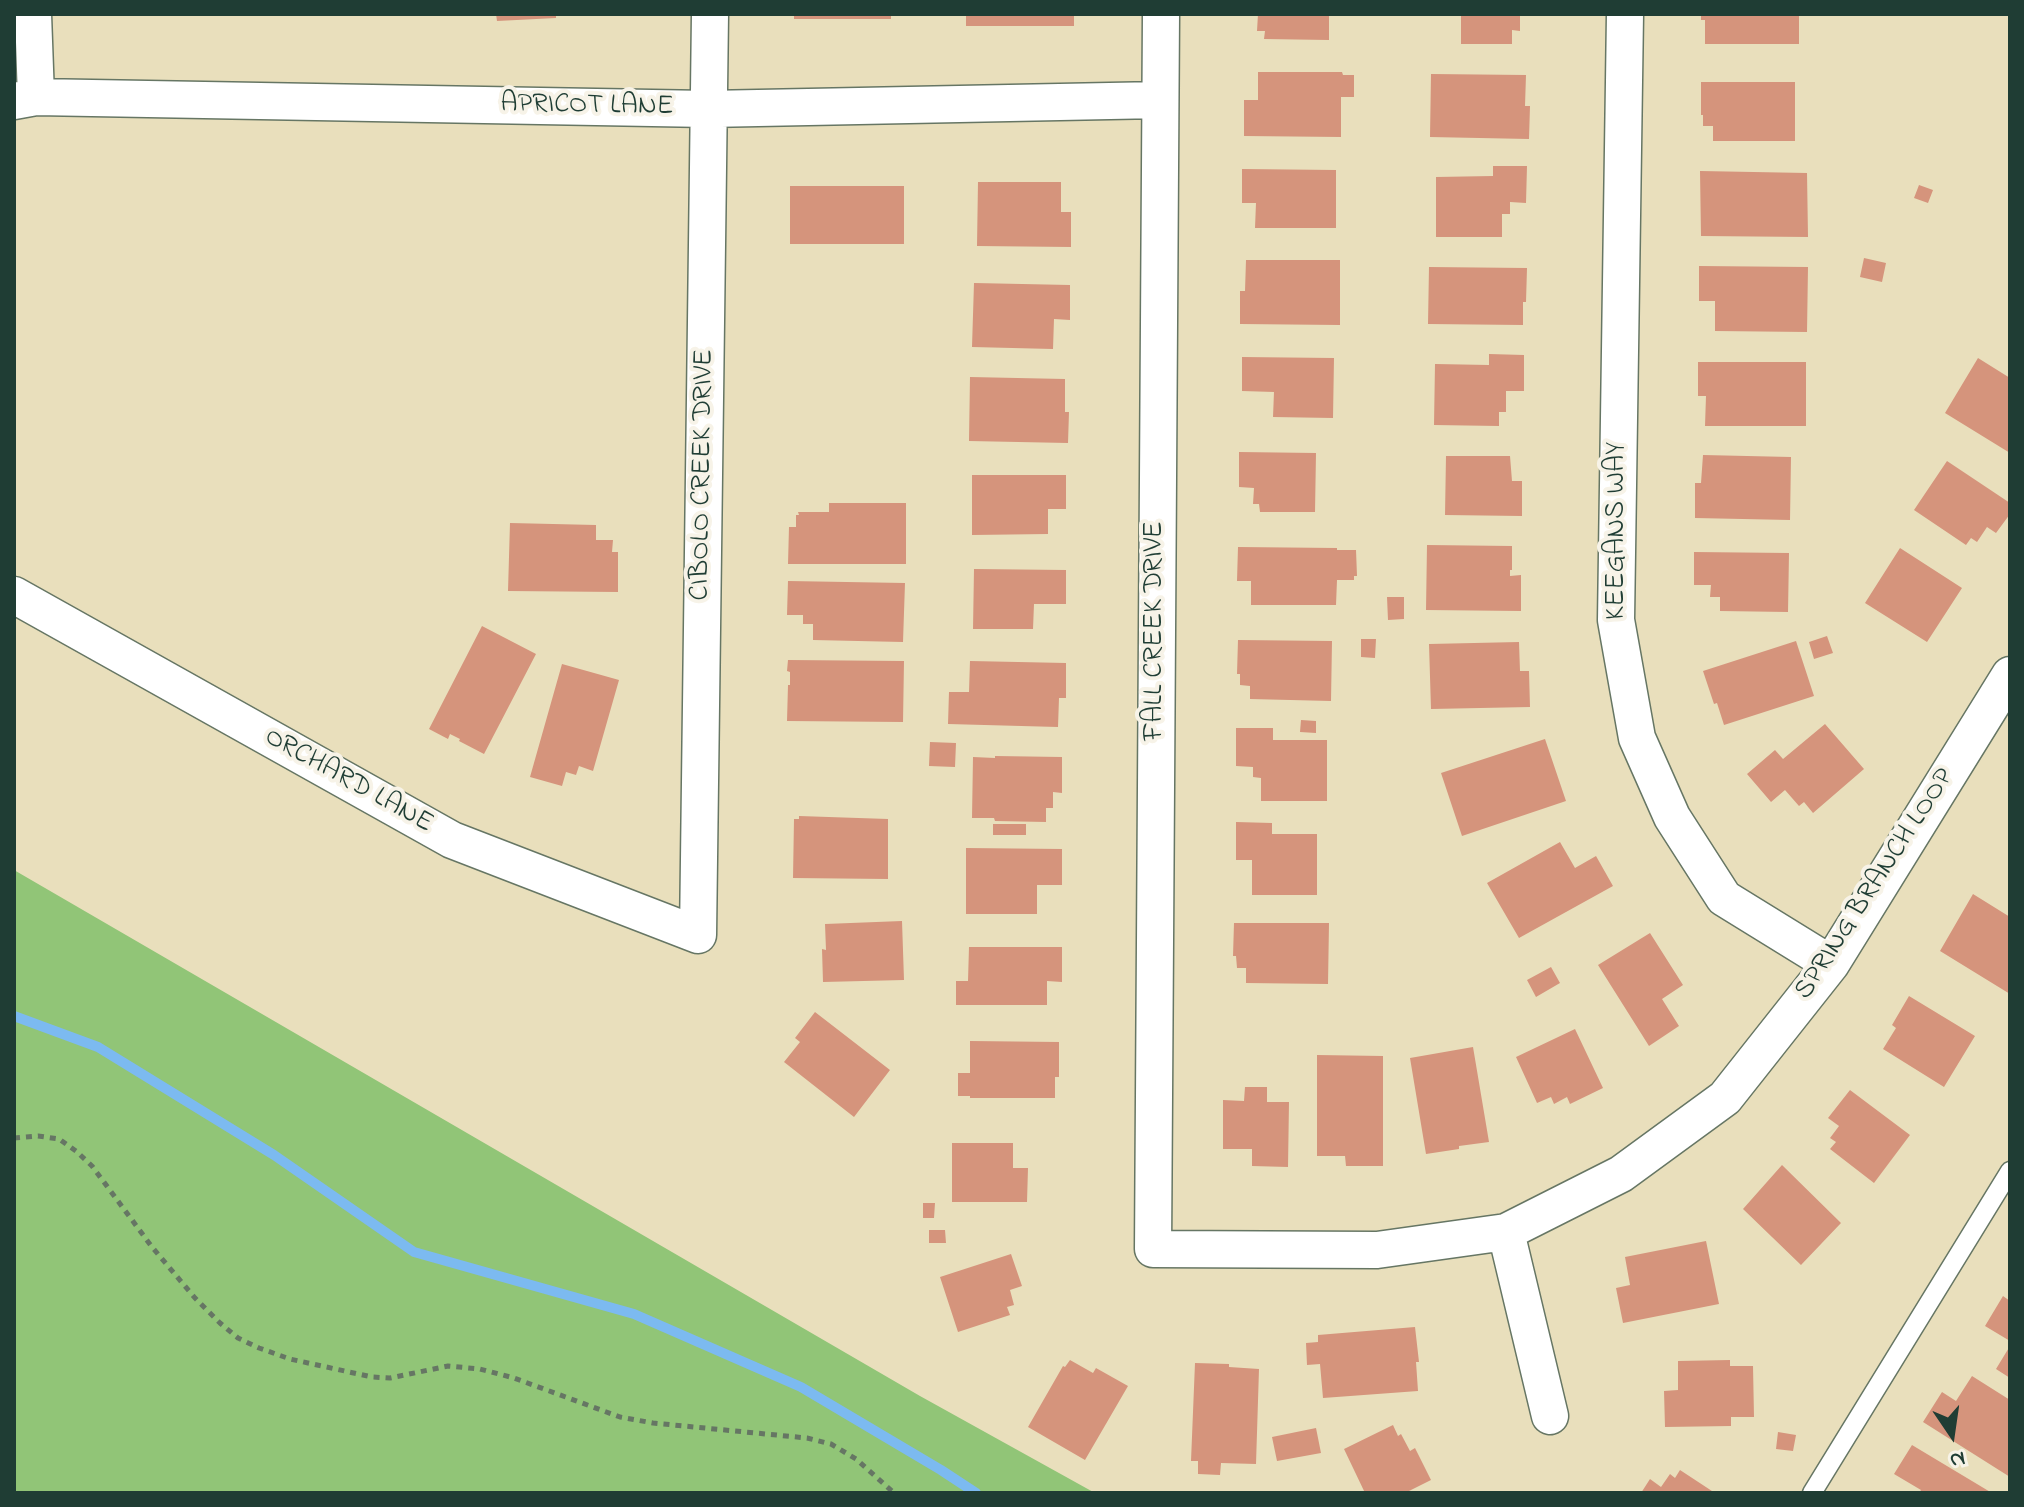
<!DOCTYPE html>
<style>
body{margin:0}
#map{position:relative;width:2024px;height:1507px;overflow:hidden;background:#e9dfbc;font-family:"Indie Flower",sans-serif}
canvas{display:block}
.frame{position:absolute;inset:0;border:16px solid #1f3d34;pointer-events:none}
.north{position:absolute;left:1912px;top:1395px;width:80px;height:80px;-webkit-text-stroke:6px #f7f3e8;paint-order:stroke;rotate:167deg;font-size:22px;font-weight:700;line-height:32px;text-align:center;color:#1f3d34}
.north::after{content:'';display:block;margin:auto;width:28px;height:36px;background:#1f3d34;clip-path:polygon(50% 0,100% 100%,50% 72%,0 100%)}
</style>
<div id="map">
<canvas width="2024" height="1507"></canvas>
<div class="frame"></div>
<div class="north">N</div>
</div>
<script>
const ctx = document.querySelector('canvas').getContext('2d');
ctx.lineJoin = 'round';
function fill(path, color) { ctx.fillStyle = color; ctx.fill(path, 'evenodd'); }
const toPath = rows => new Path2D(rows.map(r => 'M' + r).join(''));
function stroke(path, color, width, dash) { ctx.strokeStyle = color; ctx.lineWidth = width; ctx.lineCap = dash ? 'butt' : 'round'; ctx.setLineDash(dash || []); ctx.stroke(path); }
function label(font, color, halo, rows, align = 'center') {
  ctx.font = font + ' "Indie Flower",sans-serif'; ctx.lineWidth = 8; ctx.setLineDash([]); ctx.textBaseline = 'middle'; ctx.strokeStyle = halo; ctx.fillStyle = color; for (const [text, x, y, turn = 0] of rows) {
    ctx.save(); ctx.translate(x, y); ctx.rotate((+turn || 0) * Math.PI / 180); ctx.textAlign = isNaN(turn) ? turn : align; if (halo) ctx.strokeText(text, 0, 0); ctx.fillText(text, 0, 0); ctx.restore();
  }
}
fill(toPath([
 [14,870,920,1396,1095,1493,14,1493]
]), '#91c577');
stroke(toPath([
 [14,1016,98,1047,274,1155,414,1252,634,1314,801,1387,941,1470,976,1493]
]), '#7cbaf0', 10);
fill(toPath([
 [496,14,556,14,556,18,497,21],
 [794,14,891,14,891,19,794,19],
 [966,14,1074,14,1074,26,966,26],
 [1258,14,1329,14,1329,40,1264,39,1265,31,1257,31],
 [1461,14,1520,14,1520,31,1512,30,1512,44,1461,44],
 [1701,14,1799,14,1799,44,1705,44,1705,20,1701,20],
 [1258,72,1342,72,1343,75,1354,75,1354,97,1341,97,1341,137,1244,136,1244,100,1258,100],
 [1431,74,1526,75,1525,106,1530,106,1529,139,1430,137],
 [1701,82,1795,82,1795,141,1713,141,1713,126,1703,126,1703,115,1701,115],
 [1493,166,1527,166,1526,203,1510,202,1510,214,1502,214,1502,237,1436,237,1436,177,1493,176],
 [1242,169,1336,170,1336,228,1255,228,1256,203,1242,203],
 [1700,171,1807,173,1808,237,1701,236],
 [978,182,1061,182,1061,212,1071,212,1071,247,977,246],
 [1919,185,1933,190,1928,203,1914,198],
 [790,186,904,186,904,244,790,244],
 [1864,258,1886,263,1882,282,1860,277],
 [1246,260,1340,260,1340,325,1240,324,1240,291,1245,291],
 [1699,266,1808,267,1807,332,1715,331,1715,301,1699,301],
 [1429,267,1527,268,1526,302,1523,302,1523,325,1428,324],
 [974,283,1070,285,1070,320,1054,319,1053,349,972,347],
 [1489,354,1524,355,1524,391,1506,391,1506,412,1499,412,1499,426,1434,425,1435,364,1489,365],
 [1242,357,1334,358,1333,418,1273,417,1274,392,1242,391],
 [1978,358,2010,378,2010,453,1945,413],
 [1698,362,1806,362,1806,426,1705,426,1706,396,1698,396],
 [970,377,1065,379,1065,412,1069,412,1068,443,969,441],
 [1239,452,1316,453,1315,512,1260,512,1259,504,1253,504,1254,488,1239,487],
 [1703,455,1791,457,1790,520,1695,518,1695,483,1701,483],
 [1446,456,1510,456,1512,481,1522,481,1522,516,1445,515],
 [1947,461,2010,503,2010,514,1996,533,1987,527,1977,542,1971,538,1966,545,1914,510],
 [972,475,1066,475,1066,509,1048,509,1048,534,972,535],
 [829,503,906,503,906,564,788,564,789,527,796,527,796,515,799,515,798,512,829,512],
 [510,523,596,525,596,540,613,540,612,552,618,552,618,592,508,591],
 [1427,545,1512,546,1512,570,1510,570,1510,576,1521,575,1521,611,1426,610],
 [1238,547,1337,548,1337,550,1356,550,1357,576,1354,576,1354,580,1337,580,1336,605,1251,605,1251,581,1237,581],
 [1900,548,1962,588,1927,642,1865,603],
 [1694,552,1789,553,1788,612,1720,611,1720,597,1710,597,1711,585,1694,585],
 [974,569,1066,570,1066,604,1034,604,1033,629,973,629],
 [788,581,905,583,903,642,813,640,813,624,803,624,803,615,787,615],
 [1387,597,1404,597,1404,619,1388,620],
 [482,626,536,654,484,754,459,741,460,739,450,734,448,739,429,729],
 [1827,636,1833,653,1814,659,1809,642],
 [1361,639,1376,639,1375,658,1361,657],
 [1238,640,1332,641,1331,701,1250,699,1250,686,1240,685,1240,674,1237,674],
 [1796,641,1814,696,1724,725,1717,703,1714,704,1703,671],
 [1519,642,1520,671,1529,671,1530,707,1431,709,1429,644],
 [788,660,904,661,903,722,787,721,788,685,790,685,790,672,787,671],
 [970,661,1066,663,1066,698,1059,698,1058,727,948,724,949,692,969,692],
 [562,664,619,680,593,771,579,766,576,775,566,772,562,786,530,777],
 [1301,720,1316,721,1316,733,1300,732],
 [1825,724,1864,769,1813,813,1804,802,1799,806,1785,790,1771,802,1747,774,1775,750,1783,759],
 [1236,728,1273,728,1273,740,1327,740,1327,801,1261,801,1261,778,1253,777,1253,767,1236,766],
 [1545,739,1566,801,1462,836,1441,773],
 [930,742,956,743,955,767,929,766],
 [995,756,1062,757,1062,793,1053,792,1053,808,1046,808,1046,822,995,821,994,818,972,818,973,757,995,758],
 [799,816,888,819,888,879,793,878,794,819,799,819],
 [1236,822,1272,823,1272,834,1317,834,1317,895,1252,895,1252,860,1236,860],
 [993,824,1026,824,1026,835,993,835],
 [1560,842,1575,868,1596,856,1613,886,1519,938,1487,883],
 [966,848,1062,849,1062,885,1037,885,1037,914,966,914],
 [1973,894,2010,917,2010,994,1940,951],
 [902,921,904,980,823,982,822,949,826,950,825,924],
 [1234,923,1329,923,1328,984,1246,983,1246,968,1237,968,1236,956,1233,956],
 [1650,933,1683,985,1662,999,1679,1026,1649,1046,1598,965],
 [969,947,1062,947,1062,982,1047,981,1047,1005,956,1005,956,981,968,981],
 [1551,967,1560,983,1536,997,1527,980],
 [1909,996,1975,1036,1944,1087,1883,1049,1896,1028,1892,1025],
 [815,1012,890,1070,854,1117,784,1062,800,1042,795,1038],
 [1575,1029,1603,1088,1570,1104,1567,1097,1554,1104,1551,1097,1537,1103,1516,1057],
 [970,1041,1059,1042,1059,1077,1055,1077,1055,1098,970,1098,970,1096,958,1096,958,1073,970,1073],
 [1473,1047,1489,1142,1459,1146,1459,1149,1426,1154,1410,1058],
 [1317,1055,1383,1056,1383,1166,1346,1166,1345,1156,1317,1156],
 [1245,1087,1267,1087,1267,1102,1289,1102,1288,1167,1252,1166,1252,1149,1223,1149,1223,1100,1244,1101],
 [1850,1090,1910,1135,1874,1183,1830,1149,1836,1142,1830,1138,1839,1126,1828,1118],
 [952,1143,1013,1143,1013,1168,1028,1168,1027,1202,952,1202],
 [1782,1165,1841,1223,1801,1265,1743,1209],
 [923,1203,935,1203,934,1218,923,1218],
 [929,1230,945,1230,946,1243,929,1243],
 [1706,1241,1719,1304,1623,1323,1616,1288,1630,1285,1625,1257],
 [1011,1254,1022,1286,1010,1290,1014,1305,1007,1307,1010,1315,958,1332,940,1277],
 [2003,1296,2010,1301,2010,1341,1985,1326],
 [1415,1327,1419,1362,1416,1362,1418,1391,1323,1398,1320,1364,1307,1365,1306,1343,1318,1342,1318,1335],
 [2010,1346,2010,1378,1996,1369],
 [1070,1360,1093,1373,1096,1368,1128,1386,1085,1460,1028,1427,1063,1366,1065,1367],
 [1730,1360,1730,1366,1753,1366,1754,1417,1731,1417,1731,1426,1665,1427,1664,1391,1678,1390,1678,1361],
 [1195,1363,1229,1364,1229,1367,1259,1369,1256,1464,1221,1463,1220,1475,1198,1474,1198,1461,1191,1461],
 [1972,1376,2010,1400,2010,1477,1923,1422,1942,1392,1956,1401],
 [1393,1425,1398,1436,1401,1434,1410,1451,1415,1448,1431,1480,1405,1493,1365,1493,1344,1449],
 [1316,1428,1321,1453,1277,1461,1272,1437],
 [1778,1432,1796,1435,1793,1451,1776,1449],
 [1912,1445,1992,1493,1919,1493,1921,1490,1894,1474],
 [1680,1470,1715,1493,1641,1493,1650,1479,1661,1487,1670,1474,1675,1478]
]), '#d5947c');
const lane = toPath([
 [1812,1493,2010,1171]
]);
const street = toPath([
 [33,14,36,97],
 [1161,14,1153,1249,1377,1250,1506,1232,1621,1174,1725,1098,1831,964,2010,675],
 [1625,14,1616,620,1637,738,1672,817,1724,898,1831,964],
 [14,101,36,97,708,109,1160,100],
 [14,595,452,840,698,935,710,14],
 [1506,1232,1550,1416]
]);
stroke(lane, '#667664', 21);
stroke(street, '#667664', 39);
stroke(toPath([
 [14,1138,38,1136,59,1139,76,1151,92,1166,152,1247,195,1298,220,1323,238,1338,259,1348,290,1359,372,1377,390,1378,448,1366,480,1369,514,1378,620,1417,653,1423,807,1438,831,1444,856,1459,894,1493]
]), '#667664', 5, [6, 6]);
stroke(lane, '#fff', 18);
stroke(street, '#fff', 36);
label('28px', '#1f3d34', '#f7f3e8', [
 ["APRICOT LANE",587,107,1],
 ["CIBOLO CREEK DRIVE",704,475,-89],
 ["KEEGANS WAY",1618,531,-90],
 ["FALL CREEK DRIVE",1156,631,-90],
 ["ORCHARD LANE",348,782,29],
 ["SPRING BRANCH LOOP",1876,885,-57]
]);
</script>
